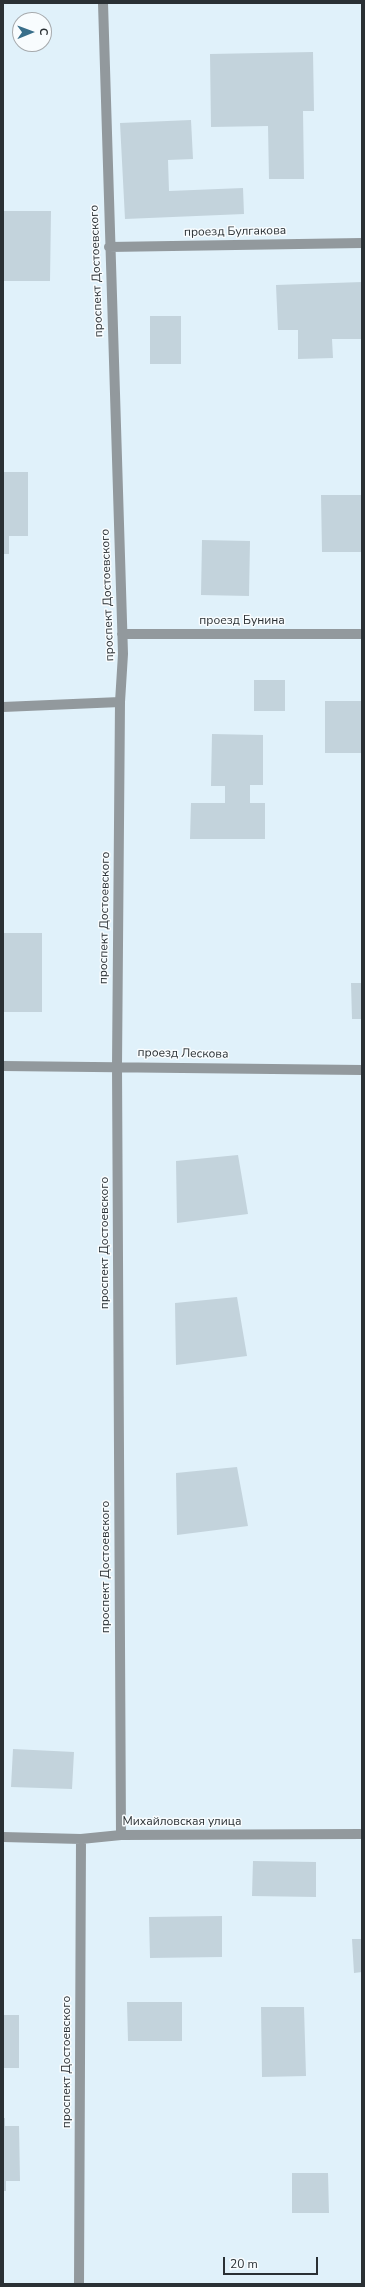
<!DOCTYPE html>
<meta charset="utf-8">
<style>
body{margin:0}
#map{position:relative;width:365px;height:2287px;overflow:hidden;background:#e0f1fa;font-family:"Nunito Sans",sans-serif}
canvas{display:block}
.frame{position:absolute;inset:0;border:4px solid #2a3034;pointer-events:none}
.north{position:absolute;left:12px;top:12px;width:40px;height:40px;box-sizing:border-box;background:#f8fcfe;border:1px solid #a6aaad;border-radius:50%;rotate:89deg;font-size:11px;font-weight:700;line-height:16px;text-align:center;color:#2a3034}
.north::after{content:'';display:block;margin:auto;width:14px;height:18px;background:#386e8a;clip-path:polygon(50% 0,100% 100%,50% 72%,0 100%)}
.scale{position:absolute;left:223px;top:2257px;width:95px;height:18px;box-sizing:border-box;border:2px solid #2a3034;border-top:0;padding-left:5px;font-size:12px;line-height:14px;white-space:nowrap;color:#2a3034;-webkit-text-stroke:3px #f8fcfe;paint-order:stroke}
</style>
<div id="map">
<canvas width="365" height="2287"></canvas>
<div class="frame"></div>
<div class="north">С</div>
<div class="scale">20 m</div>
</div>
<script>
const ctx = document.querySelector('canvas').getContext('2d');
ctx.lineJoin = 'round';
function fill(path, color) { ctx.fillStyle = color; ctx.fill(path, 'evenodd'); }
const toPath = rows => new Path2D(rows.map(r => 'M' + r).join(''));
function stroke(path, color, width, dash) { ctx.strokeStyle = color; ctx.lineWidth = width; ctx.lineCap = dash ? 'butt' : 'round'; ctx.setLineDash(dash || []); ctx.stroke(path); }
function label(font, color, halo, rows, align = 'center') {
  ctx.font = font + ' "Nunito Sans",sans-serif'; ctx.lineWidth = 3; ctx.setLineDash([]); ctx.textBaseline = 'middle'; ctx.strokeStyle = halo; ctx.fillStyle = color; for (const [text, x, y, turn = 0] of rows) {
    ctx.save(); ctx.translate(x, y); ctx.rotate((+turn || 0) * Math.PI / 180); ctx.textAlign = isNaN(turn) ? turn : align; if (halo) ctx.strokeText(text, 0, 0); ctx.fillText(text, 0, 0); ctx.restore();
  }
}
fill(toPath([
 [313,52,314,111,303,111,304,179,269,179,268,126,211,127,210,54],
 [191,120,193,159,168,160,169,191,243,188,244,214,125,219,120,123],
 [3,211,51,211,50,281,3,281],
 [362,282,362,339,332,339,333,358,298,359,298,330,278,330,276,285],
 [150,316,181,316,181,364,150,364],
 [3,472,28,472,28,536,9,536,9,554,3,554],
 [321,495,362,495,362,552,322,552],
 [202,540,250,541,249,596,201,595],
 [254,680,285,680,285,711,254,711],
 [325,701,362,701,362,753,325,753],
 [212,734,263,735,263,785,250,785,250,803,265,803,265,839,190,839,191,803,225,803,225,786,211,786],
 [3,933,42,933,42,1012,3,1012],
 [351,983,362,983,362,1019,352,1019],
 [238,1155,248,1214,177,1223,176,1161],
 [237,1297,247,1356,176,1365,175,1303],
 [237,1467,248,1526,177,1535,176,1473],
 [13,1749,74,1752,72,1789,11,1787],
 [253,1861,316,1862,316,1897,252,1896],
 [222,1916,222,1957,150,1958,149,1917],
 [352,1939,362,1939,362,1972,354,1973],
 [127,2002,182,2002,182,2041,128,2041],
 [261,2007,304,2007,306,2076,262,2077],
 [3,2015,19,2015,19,2068,3,2068],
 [3,2118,5,2118,5,2126,19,2126,20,2181,6,2181,6,2191,3,2191],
 [292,2173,328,2173,329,2213,292,2213]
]), '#c3d3dc');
stroke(toPath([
 [103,3,123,654,120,702,117,1066,121,1835],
 [109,247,362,243],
 [122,634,362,634],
 [3,707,120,702],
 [3,1066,362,1070],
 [3,1837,81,1839,121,1835,362,1834],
 [79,2284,81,1839]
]), '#92999d', 10);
label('12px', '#2a3034', '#f8fcfe', [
 ["проезд Булгакова",235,232,-1],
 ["проспект Достоевского",97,271,-92],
 ["проспект Достоевского",108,595,-92],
 ["проезд Бунина",242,621],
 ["проспект Достоевского",105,918,-89],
 ["проезд Лескова",183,1054,1],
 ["проспект Достоевского",105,1243,-90],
 ["проспект Достоевского",106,1567,-90],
 ["Михайловская улица",182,1822],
 ["проспект Достоевского",67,2062,-90]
]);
</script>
